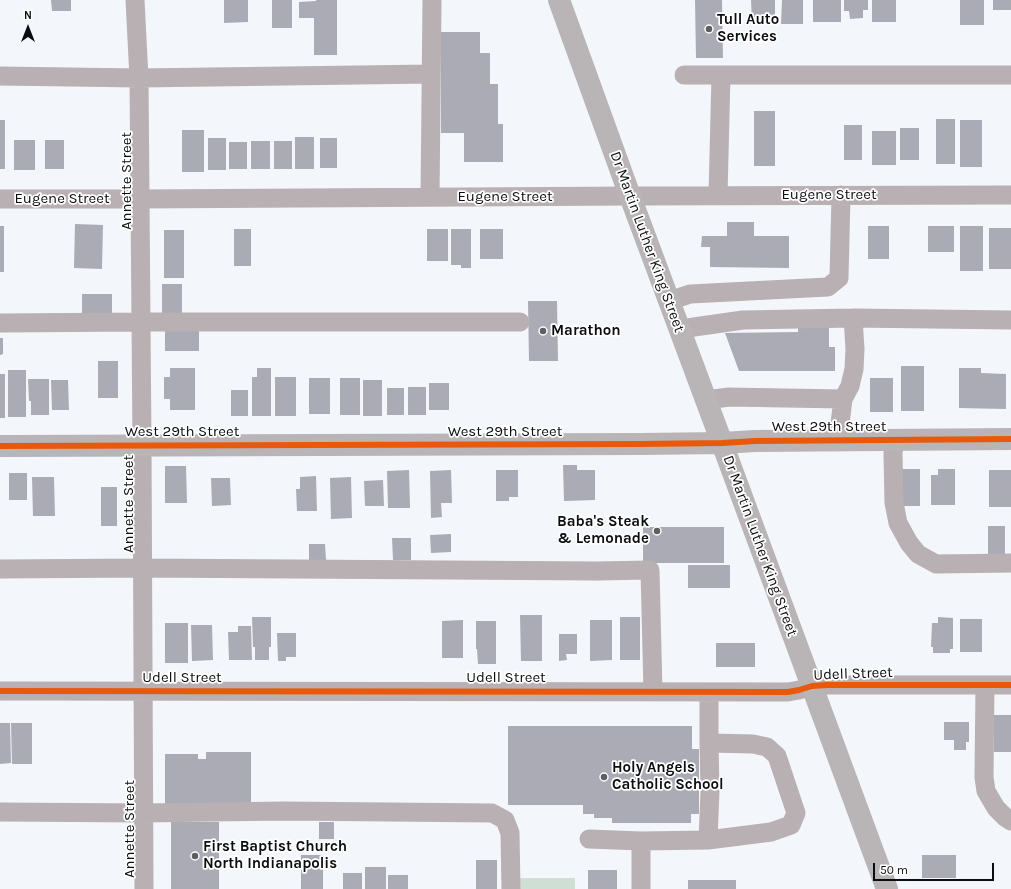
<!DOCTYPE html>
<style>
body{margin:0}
#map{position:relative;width:1011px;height:889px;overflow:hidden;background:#f3f6fa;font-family:Karla,sans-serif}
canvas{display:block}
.north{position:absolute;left:8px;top:8px;width:40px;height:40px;-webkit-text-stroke:3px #fff;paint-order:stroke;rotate:0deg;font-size:11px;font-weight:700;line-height:16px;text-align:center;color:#0b0c0f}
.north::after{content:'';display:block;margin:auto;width:14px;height:18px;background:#0b0c0f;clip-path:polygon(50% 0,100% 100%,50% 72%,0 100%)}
.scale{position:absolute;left:873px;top:863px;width:121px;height:18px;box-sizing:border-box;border:2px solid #0b0c0f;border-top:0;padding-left:5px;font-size:12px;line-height:14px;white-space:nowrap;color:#0b0c0f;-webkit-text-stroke:3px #fff;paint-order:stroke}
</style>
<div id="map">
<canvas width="1011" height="889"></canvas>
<div class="north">N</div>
<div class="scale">50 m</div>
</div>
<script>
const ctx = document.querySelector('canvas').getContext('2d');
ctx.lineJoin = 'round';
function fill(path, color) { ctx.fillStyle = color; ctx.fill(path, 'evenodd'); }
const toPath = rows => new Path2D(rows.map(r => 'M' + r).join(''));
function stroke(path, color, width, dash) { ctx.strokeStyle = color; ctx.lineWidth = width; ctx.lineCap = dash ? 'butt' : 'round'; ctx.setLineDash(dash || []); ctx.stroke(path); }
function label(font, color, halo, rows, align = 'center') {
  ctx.font = font + ' Karla,sans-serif'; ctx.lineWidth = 3.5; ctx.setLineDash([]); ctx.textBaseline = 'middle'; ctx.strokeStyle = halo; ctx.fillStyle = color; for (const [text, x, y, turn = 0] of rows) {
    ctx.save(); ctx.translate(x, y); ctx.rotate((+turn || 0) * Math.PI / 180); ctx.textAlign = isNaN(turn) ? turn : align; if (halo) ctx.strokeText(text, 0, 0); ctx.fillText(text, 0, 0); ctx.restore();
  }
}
fill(toPath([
 [520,878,575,878,575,889,520,889]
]), '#cfdfd4');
fill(toPath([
 [51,0,71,0,71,11,52,11],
 [224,0,248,0,248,22,224,23],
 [272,0,292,0,292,28,272,28],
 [316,0,337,0,337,55,314,55,314,18,299,18,299,2,316,1],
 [695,0,722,0,723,58,696,58],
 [751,0,775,0,775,23,752,24],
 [782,0,803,0,803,24,781,24],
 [813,0,841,0,841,22,813,22],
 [844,0,868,0,868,10,863,10,863,18,850,19,849,11,844,11],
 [872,0,896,0,896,22,872,22],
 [960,0,984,0,984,25,960,25],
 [993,0,1011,0,1011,10,993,10],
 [441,32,480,32,480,53,490,53,490,84,498,84,498,124,503,124,503,162,464,162,464,133,441,133],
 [754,111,775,111,775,166,754,166],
 [936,119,955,119,955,164,936,164],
 [0,120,5,120,5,169,0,169],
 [960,120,982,120,982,167,960,167],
 [844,125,862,125,862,160,844,160],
 [900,128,919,128,919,160,900,160],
 [182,130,204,130,204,172,182,172],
 [872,131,896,131,896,165,872,165],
 [295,137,314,137,314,169,295,169],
 [208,138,226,138,226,170,208,170],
 [320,138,337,138,337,168,320,168],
 [14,140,35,140,35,170,14,170],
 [45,140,64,140,64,169,45,169],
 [251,141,270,141,270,169,251,169],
 [274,141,292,141,292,169,274,169],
 [229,142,247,142,247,169,229,169],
 [727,222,754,222,754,236,789,236,789,268,710,267,710,247,701,247,702,236,727,236],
 [75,224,103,225,102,269,74,268],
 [0,226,4,226,4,272,0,272],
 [868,226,889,226,889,259,868,259],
 [928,226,954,226,954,252,928,252],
 [960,226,983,226,983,271,960,271],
 [989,228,1011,228,1011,269,989,269],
 [234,229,251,229,251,266,234,266],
 [427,229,448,229,448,261,427,261],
 [451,229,471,229,471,268,461,268,461,265,451,265],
 [480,229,503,229,503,259,480,259],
 [164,230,184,230,184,278,164,278],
 [162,284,182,284,182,315,162,315],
 [82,294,112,294,112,316,82,316],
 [528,301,557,301,558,361,529,361],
 [798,325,829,325,829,347,835,347,835,371,739,371,725,333,798,332],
 [165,330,199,330,199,351,165,351],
 [0,338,3,338,3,354,0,355],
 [98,361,118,361,118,398,98,398],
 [901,366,924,366,924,411,901,411],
 [170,368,195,368,195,410,170,410,170,399,164,399,164,377,170,377],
 [257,368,271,368,271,416,252,416,252,377,257,377],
 [959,368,981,368,981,373,1006,374,1006,409,959,408],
 [8,370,26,370,26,417,8,417],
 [0,374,5,374,5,418,0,418],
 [275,377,296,377,296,416,275,416],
 [309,378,330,378,330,414,309,414],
 [340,378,360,378,360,415,340,415],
 [870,378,893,378,893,412,870,412],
 [28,379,49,379,49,415,31,415,31,401,29,401],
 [51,380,68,380,69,410,52,410],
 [363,380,382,380,382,416,363,416],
 [429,383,449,383,449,410,429,410],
 [408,387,426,387,426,415,408,415],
 [387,388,404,388,404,415,387,415],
 [231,390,248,390,248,416,231,416],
 [563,465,577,465,577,470,595,470,595,500,564,501],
 [165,466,186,466,187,503,165,503],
 [898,469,920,469,920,506,898,506],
 [938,469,955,469,955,505,931,505,931,475,938,475],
 [409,470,410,508,388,508,387,471],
 [451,470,452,503,441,503,442,517,431,518,430,471],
 [496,470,518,470,518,497,509,497,509,501,496,501],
 [989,470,1011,470,1011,507,989,507],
 [9,473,27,473,27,500,9,500],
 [316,476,317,511,297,511,296,489,300,489,300,477],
 [32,477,54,477,55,516,33,516],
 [351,477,352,518,331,519,330,478],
 [211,478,230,478,231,505,212,506],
 [383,480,384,506,365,506,364,481],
 [101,487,117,487,117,526,101,526],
 [988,526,1005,526,1005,558,988,558],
 [643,527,724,527,724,563,643,563],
 [451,534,451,552,431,553,430,535],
 [392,538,411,538,411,560,393,560],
 [309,544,325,544,326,560,309,560],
 [688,565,730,565,730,588,688,588],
 [520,615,542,615,542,661,521,661],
 [252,617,271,617,271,647,269,647,269,660,255,660,255,647,253,647],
 [620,617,640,617,640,660,620,660],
 [938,617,953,618,953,649,950,649,950,653,933,653,933,647,931,647,932,623,938,623],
 [960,619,982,619,982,652,960,652],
 [463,620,463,658,442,658,442,621],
 [590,620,612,620,612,660,590,661],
 [476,621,496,621,496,664,478,664,477,649,476,649],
 [165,623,188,623,188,663,165,663],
 [191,625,212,625,213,660,192,661],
 [238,626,251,626,252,660,229,660,228,632,238,632],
 [277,633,296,633,296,657,286,657,286,661,278,661],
 [559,634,577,634,577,654,566,654,567,660,559,661],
 [716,643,755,643,755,667,716,667],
 [994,715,1011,715,1011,752,994,752],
 [944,722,969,722,969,742,966,742,966,750,954,750,954,740,944,740],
 [0,723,10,723,11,763,0,764],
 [11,723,32,723,32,764,12,764],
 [508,726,692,726,692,749,699,749,699,814,691,814,691,823,612,823,612,818,594,818,594,814,583,814,583,805,508,805],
 [206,752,251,752,251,807,165,807,165,754,198,754,198,759,206,759],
 [171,822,219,822,219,889,171,889],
 [319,822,334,822,334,839,319,839],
 [301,855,323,855,323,889,301,889],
 [922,855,956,855,956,878,922,878],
 [476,860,497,860,497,889,476,889],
 [365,867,386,867,386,889,365,889],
 [588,870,617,870,617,889,588,889],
 [343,873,362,873,362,889,343,889],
 [388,875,408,875,408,889,388,889],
 [688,880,736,880,736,889,688,889]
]), '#ababb5');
stroke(toPath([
 [135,0,139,78,142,445,144,889],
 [684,75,1011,75],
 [0,76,139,78,431,74],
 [718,195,721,75],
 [430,197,432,0],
 [0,199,140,199,630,196,1011,195],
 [669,301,690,294,828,287,839,278,841,195],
 [0,323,140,322,520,322],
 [680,329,743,320,853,318,1011,320],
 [706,400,729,397,843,399,850,386,854,369,855,349,853,318],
 [838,440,843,399],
 [894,440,893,454,894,503,898,523,909,543,918,554,936,564,1011,563],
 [0,569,142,568,598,571,650,570,653,692],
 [985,685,984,777,986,791,996,808,1005,817,1011,821],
 [0,691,788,692,799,690,812,686,827,685,1011,685],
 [0,812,143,813,285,811,492,813,505,820,510,833,511,889],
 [589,839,641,841],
 [708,840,710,791,709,743],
 [641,889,641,841,708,840,771,832,791,825,796,813,777,756,767,747,753,744,709,743,709,692]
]), '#b8b0b2', 19);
stroke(toPath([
 [559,0,630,196,722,443,887,889],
 [0,446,640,444,722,443,755,441,1011,439]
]), '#b9b4b6', 22);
stroke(toPath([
 [0,446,640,444,722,443,755,441,1011,439],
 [0,691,788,692,799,690,812,686,827,685,1011,685]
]), '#e8590c', 6);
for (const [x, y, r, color] of [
 [709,29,4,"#5c5e61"],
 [543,331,4,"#5c5e61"],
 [657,531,4,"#5c5e61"],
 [604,777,4,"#5c5e61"],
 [195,856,4,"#5c5e61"]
]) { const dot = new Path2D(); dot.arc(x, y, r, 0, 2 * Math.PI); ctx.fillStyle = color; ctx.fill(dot); stroke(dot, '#fff', 1.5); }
label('bold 15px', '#0b0c0f', '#fff', [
 ["Tull Auto",717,20],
 ["Services",717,37],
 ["Marathon",551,331],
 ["Baba's Steak",649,522,"right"],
 ["& Lemonade",649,539,"right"],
 ["Holy Angels",612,768],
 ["Catholic School",612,785],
 ["First Baptist Church",203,847],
 ["North Indianapolis",203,864]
], 'left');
label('15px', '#0b0c0f', '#fff', [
 ["Annette Street",127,181,-90],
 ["Eugene Street",829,195],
 ["Eugene Street",505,197],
 ["Eugene Street",62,199],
 ["Dr Martin Luther King Street",647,242,70],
 ["West 29th Street",829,427],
 ["West 29th Street",182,432],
 ["West 29th Street",505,432],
 ["Annette Street",129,504,-90],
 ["Dr Martin Luther King Street",760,546,70],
 ["Udell Street",853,674,-2],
 ["Udell Street",182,678],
 ["Udell Street",506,678],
 ["Annette Street",130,829,-90]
]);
</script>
